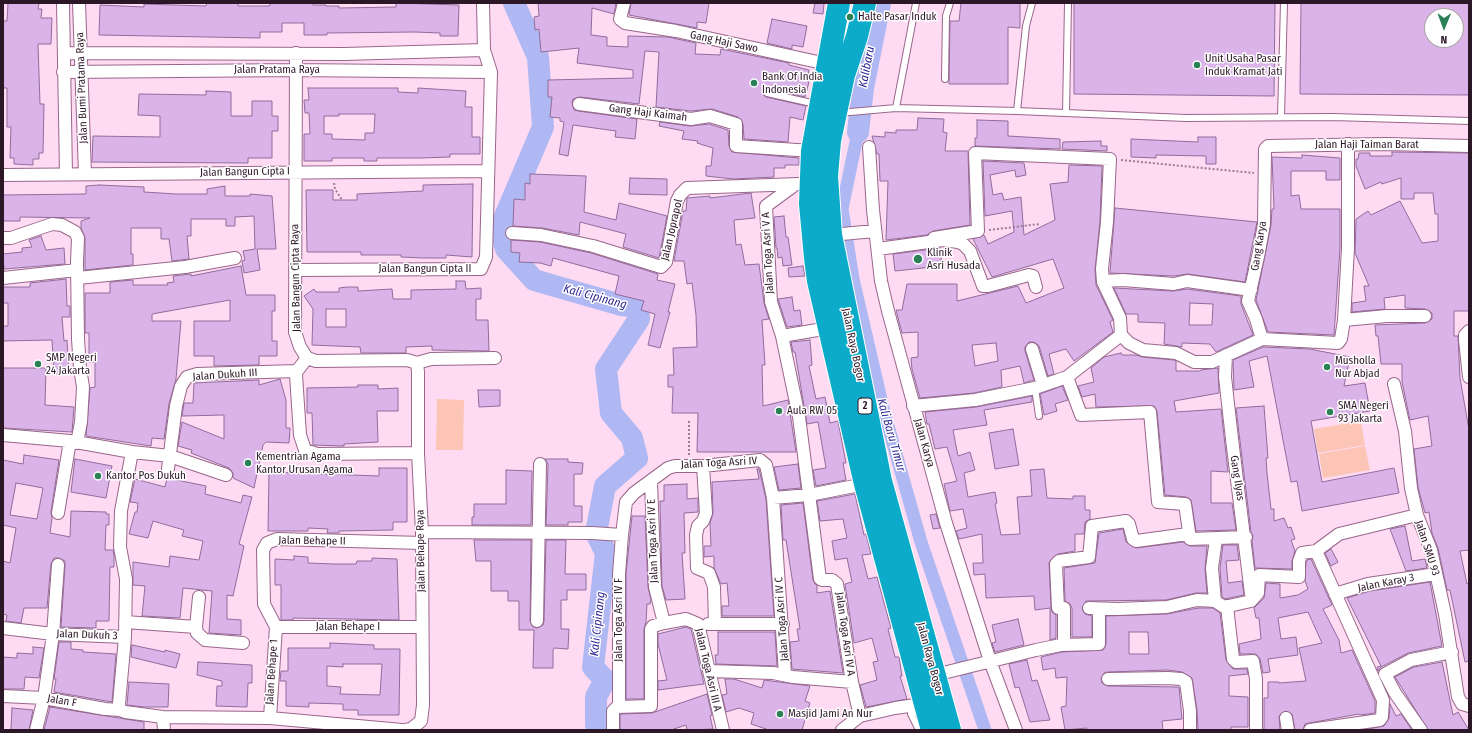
<!DOCTYPE html>
<style>
body{margin:0}
#map{position:relative;width:1472px;height:733px;overflow:hidden;background:#fedbf3;font-family:"Fira Sans Condensed",sans-serif}
canvas{display:block}
.frame{position:absolute;inset:0;border:4px solid #2c1726;pointer-events:none}
.north{position:absolute;left:1424px;top:8px;width:40px;height:40px;box-sizing:border-box;background:#fff;border:1px solid #aba2a8;border-radius:50%;rotate:181deg;font-size:11px;font-weight:700;line-height:16px;text-align:center;color:#2c1726}
.north::after{content:'';display:block;margin:auto;width:14px;height:18px;background:#2a8155;clip-path:polygon(50% 0,100% 100%,50% 72%,0 100%)}
</style>
<div id="map">
<canvas width="1472" height="733"></canvas>
<div class="frame"></div>
<div class="north">N</div>
</div>
<script>
const ctx = document.querySelector('canvas').getContext('2d');
ctx.lineJoin = 'round';
function fill(path, color) { ctx.fillStyle = color; ctx.fill(path, 'evenodd'); }
const toPath = rows => new Path2D(rows.map(r => 'M' + r).join(''));
function stroke(path, color, width, dash) { ctx.strokeStyle = color; ctx.lineWidth = width; ctx.lineCap = dash ? 'butt' : 'round'; ctx.setLineDash(dash || []); ctx.stroke(path); }
function label(font, color, halo, rows, align = 'center') {
  ctx.font = font + ' "Fira Sans Condensed",sans-serif'; ctx.lineWidth = 3; ctx.setLineDash([]); ctx.textBaseline = 'middle'; ctx.strokeStyle = halo; ctx.fillStyle = color; for (const [text, x, y, turn = 0] of rows) {
    ctx.save(); ctx.translate(x, y); ctx.rotate((+turn || 0) * Math.PI / 180); ctx.textAlign = isNaN(turn) ? turn : align; if (halo) ctx.strokeText(text, 0, 0); ctx.fillText(text, 0, 0); ctx.restore();
  }
}
fill(toPath([
 [437,399,464,400,463,450,436,450],
 [1361,421,1365,445,1318,453,1314,429],
 [1365,446,1370,470,1323,478,1319,454]
]), '#fcc5b5');
stroke(toPath([
 [858,132,842,209,853,279,883,408,921,542,985,730]
]), '#afb8f2', 13);
stroke(toPath([
 [514,3,538,57,543,127,503,221,502,235,506,249,534,280,621,305,631,306,638,310,639,319,606,369,611,413,632,438,637,458,605,486,596,533,606,553,593,667,605,680,596,697,596,725,598,730],
 [858,132,863,88,880,3]
]), '#afb8f2', 22);
const building = toPath([
 [8,3,39,3,38,9,42,9,41,18,52,18,51,44,38,44,40,104,44,104,43,153,39,153,39,159,33,159,33,165,14,164,14,158,10,158,11,127,7,127,7,88,3,88,3,21,7,21,8,3],
 [207,3,238,3,238,6,270,6,270,3,313,3,313,5,326,5,326,6,339,6,339,8,396,7,396,3,459,5,458,36,440,36,440,33,415,32,327,33,327,35,304,35,304,23,282,23,282,32,260,32,260,38,99,35,100,5,144,7,144,4,206,6,207,3],
 [538,3,616,3,614,14,592,8,591,35,607,37,607,46,628,47,628,36,668,37,696,43,695,54,720,55,721,49,789,63,789,65,809,70,807,81,809,82,805,97,768,89,763,92,766,97,806,106,803,120,790,117,788,142,744,139,743,124,738,117,712,109,691,111,656,107,659,52,645,51,639,104,580,97,573,99,572,103,574,110,578,111,637,119,635,139,615,137,616,131,573,125,568,156,559,154,564,122,560,121,560,118,550,117,552,97,548,97,548,80,633,78,633,70,577,63,579,48,541,52,539,29,535,30,534,17,539,16,538,3],
 [631,3,709,3,706,23,697,22,697,28,629,15,631,3],
 [815,3,824,3,823,14,813,13,815,3],
 [961,3,1020,3,1020,28,1008,27,1008,84,949,84,950,21,959,21,961,3],
 [1074,3,1275,3,1274,96,1074,94,1074,3],
 [1301,3,1469,3,1469,95,1300,94,1301,3],
 [1432,16,1456,16,1456,40,1432,40,1432,16],
 [772,19,807,26,803,47,792,45,792,49,767,43,772,19],
 [308,88,398,88,398,92,418,93,418,88,466,91,465,107,472,107,472,137,480,137,480,154,450,154,450,157,420,158,377,158,377,161,364,161,364,158,332,158,332,161,304,161,304,134,310,134,309,113,305,113,304,100,309,100,308,88],
 [339,114,375,114,374,133,365,133,365,140,332,139,332,134,324,134,324,116,339,116,339,114],
 [206,91,231,92,231,116,252,116,252,101,272,101,272,116,278,116,278,131,272,131,272,158,248,158,248,163,92,162,93,136,160,137,160,116,138,115,139,94,206,95,206,91],
 [918,118,944,119,943,132,947,133,945,151,968,151,970,225,933,231,927,235,886,240,888,181,880,181,879,154,877,154,872,136,885,137,885,132,896,133,896,130,917,130,918,118],
 [977,120,1008,121,1008,136,1060,139,1060,149,975,146,975,138,977,138,977,120],
 [660,122,690,126,709,124,728,130,729,146,732,152,799,158,799,165,785,165,785,168,774,168,774,177,733,179,706,176,706,166,711,166,713,148,697,143,698,141,682,139,684,131,659,126,660,122],
 [1198,137,1216,137,1216,164,1206,164,1206,156,1156,155,1156,158,1131,157,1131,139,1198,142,1198,137],
 [1101,141,1101,146,1107,146,1107,151,1062,149,1063,142,1101,141],
 [1392,152,1469,153,1469,311,1454,311,1454,336,1458,336,1460,378,1469,430,1469,550,1460,551,1467,584,1469,583,1469,661,1465,662,1450,590,1447,590,1438,548,1432,533,1429,512,1425,513,1418,487,1414,449,1432,446,1428,416,1410,420,1402,382,1402,364,1381,364,1378,336,1376,336,1375,325,1425,323,1432,319,1432,313,1425,309,1405,308,1405,295,1384,298,1385,309,1352,312,1352,303,1366,301,1364,286,1369,286,1355,253,1356,219,1368,211,1371,215,1400,201,1422,243,1438,241,1438,214,1435,214,1433,193,1414,193,1414,199,1401,199,1401,178,1382,184,1381,182,1365,189,1356,166,1356,159,1358,159,1359,153,1370,153,1370,156,1392,156,1392,152],
 [1302,155,1340,158,1340,180,1326,180,1326,171,1291,171,1291,196,1299,195,1301,209,1340,209,1340,248,1334,335,1268,332,1256,300,1271,225,1272,209,1274,209,1272,157,1302,158,1302,155],
 [983,161,1024,163,1026,175,1016,177,1015,170,990,175,993,195,1002,193,1004,200,1021,197,1024,235,1055,220,1050,184,1068,182,1069,165,1102,166,1100,221,1095,270,1096,285,1113,320,1110,322,1113,332,1074,361,1066,349,1049,354,1054,374,1048,376,1039,346,1034,342,1029,342,1025,347,1025,351,1034,380,1024,383,1020,366,1001,370,1002,387,974,393,920,398,912,369,911,358,918,357,918,332,902,333,896,310,902,310,907,284,957,284,957,301,1018,286,1026,303,1064,288,1053,259,992,277,973,239,984,235,988,244,1014,232,1012,211,985,216,983,161],
 [996,343,998,361,975,366,972,345,996,343],
 [530,174,586,176,584,212,616,220,619,203,667,216,659,258,623,247,626,234,580,222,579,235,542,228,513,226,514,199,525,200,525,183,530,184,530,174],
 [630,178,667,179,667,195,629,194,630,178],
 [473,184,472,257,446,255,446,258,423,258,401,257,401,255,361,255,361,252,307,252,306,190,333,190,333,200,357,200,357,194,423,191,423,185,473,184],
 [99,185,144,187,144,192,176,194,207,194,207,189,225,186,225,196,250,196,250,194,272,196,276,249,257,249,260,270,244,273,242,261,245,260,243,251,255,249,254,216,235,217,235,226,226,226,226,219,191,219,191,236,187,236,189,259,172,261,169,239,161,239,161,228,131,228,131,254,133,254,133,265,85,270,85,238,81,228,81,221,90,218,20,217,20,221,3,221,3,195,86,194,86,186,99,185],
 [751,193,755,218,734,220,736,245,741,244,745,265,759,264,764,303,769,319,762,320,765,365,762,365,763,406,788,400,796,452,697,452,698,413,672,413,673,387,668,387,668,375,674,375,673,348,697,347,696,315,692,283,687,284,684,261,674,261,683,211,686,211,687,198,710,196,710,198,751,193],
 [1115,208,1257,222,1245,282,1188,274,1173,276,1110,273,1115,208],
 [784,216,786,237,788,237,792,265,783,266,782,257,778,258,777,248,776,248,774,217,784,216],
 [41,236,46,250,64,248,65,264,4,269,3,254,22,252,22,248,32,247,29,240,41,236],
 [511,240,540,242,591,253,658,274,657,280,675,284,668,312,670,312,660,348,648,345,655,314,641,310,644,301,615,294,619,276,553,258,551,266,540,263,519,262,520,253,511,252,511,240],
 [940,248,942,266,895,271,893,254,940,248],
 [241,266,246,295,275,295,275,311,272,311,272,341,277,341,277,356,259,356,259,365,214,366,214,356,194,356,194,321,230,321,230,300,152,314,152,321,181,321,176,379,169,404,164,439,152,438,151,446,86,436,90,388,95,387,95,362,89,362,89,333,85,333,85,293,110,293,110,282,133,280,133,285,168,285,167,283,174,282,173,276,191,274,191,276,241,266],
 [803,266,805,276,789,277,788,268,803,266],
 [66,279,67,306,70,306,70,317,62,317,64,341,67,340,69,373,54,374,52,340,3,341,3,326,8,326,8,303,3,303,3,287,30,287,30,283,66,279],
 [456,281,465,281,466,289,481,288,481,299,476,299,476,320,488,320,489,351,432,350,432,346,406,347,406,353,361,353,360,347,312,345,313,309,304,296,314,289,316,292,339,292,339,288,347,287,358,287,358,291,392,289,393,299,411,299,411,290,456,289,456,281],
 [326,309,346,309,346,327,326,327,326,309],
 [1114,288,1173,291,1187,289,1241,296,1241,304,1253,335,1216,352,1210,344,1182,343,1182,347,1164,344,1165,323,1138,322,1138,314,1126,314,1114,288],
 [1190,303,1213,304,1212,325,1189,325,1190,303],
 [792,297,794,311,800,310,802,325,787,327,778,299,792,297],
 [810,340,812,365,809,366,816,399,825,397,830,423,838,421,846,463,843,463,846,480,816,486,813,470,826,468,818,422,807,424,795,352,793,352,791,342,810,340],
 [1263,347,1310,349,1350,357,1344,386,1365,383,1370,411,1311,421,1322,482,1394,468,1399,493,1302,511,1297,481,1291,482,1267,356,1249,361,1254,387,1234,390,1233,360,1263,347],
 [1121,353,1122,355,1136,355,1142,357,1174,360,1176,361,1176,371,1200,371,1201,370,1218,368,1219,393,1174,401,1176,412,1221,409,1228,472,1211,471,1211,503,1232,503,1236,530,1196,531,1191,500,1186,497,1165,495,1157,411,1154,406,1096,407,1095,394,1082,397,1078,386,1094,382,1091,368,1104,357,1121,353],
 [3,368,46,368,45,405,74,407,72,432,3,428,3,368],
 [280,379,286,400,286,428,290,428,289,443,266,442,263,445,254,488,233,478,233,473,229,468,191,453,192,450,178,446,182,422,224,439,224,415,182,416,184,403,193,403,194,383,259,380,259,385,280,379],
 [358,385,378,385,378,389,398,388,398,411,377,411,378,442,344,444,344,446,313,445,312,413,307,413,307,388,358,387,358,385],
 [1062,386,1068,400,1055,404,1057,411,1044,415,1040,394,1062,386],
 [478,390,500,390,500,406,479,407,478,390],
 [1032,396,1032,402,984,410,987,425,953,430,958,456,970,452,975,470,964,473,968,497,995,492,997,503,995,504,1001,535,1020,534,1017,497,1032,496,1030,470,1044,469,1047,498,1073,499,1073,496,1085,496,1085,510,1090,510,1090,519,1085,522,1084,534,1075,534,1075,551,1058,554,1049,562,1051,608,1052,612,1056,615,1056,638,1050,640,1050,608,1035,610,1034,596,986,598,985,574,974,575,973,563,983,563,982,534,959,539,956,531,967,528,963,509,950,511,944,484,957,481,947,447,935,449,929,424,927,424,925,412,976,407,1032,396],
 [1264,406,1268,458,1266,458,1267,473,1271,509,1274,509,1274,521,1284,518,1288,528,1291,527,1295,539,1291,540,1295,551,1292,561,1292,569,1255,568,1252,541,1253,536,1251,532,1236,408,1264,406],
 [1013,429,1019,465,995,469,989,433,1013,429],
 [24,455,59,460,51,512,52,518,50,533,70,537,71,511,106,512,106,514,109,514,109,525,106,525,105,550,113,550,114,555,114,567,110,567,109,621,96,621,96,628,61,627,65,566,65,561,59,558,54,558,51,564,47,608,24,608,21,623,6,621,7,615,3,614,3,561,10,563,16,528,3,525,3,460,23,464,24,455],
 [16,483,43,488,37,519,10,515,16,483],
 [75,459,112,466,106,498,71,492,75,459],
 [545,459,568,459,568,462,583,463,582,474,574,474,574,506,582,506,582,522,568,522,568,525,546,525,548,464,545,459],
 [798,464,801,488,779,490,774,467,798,464],
 [379,468,407,468,407,522,393,522,393,530,339,531,339,533,327,533,328,529,308,528,308,531,268,531,269,472,379,476,379,468],
 [757,469,759,469,766,499,774,616,722,616,722,606,729,606,727,583,721,584,714,568,714,556,704,557,704,546,711,546,710,523,713,513,712,482,759,479,757,469],
 [506,470,532,471,531,525,472,525,472,517,474,517,474,504,506,504,506,470],
 [167,478,206,486,205,494,241,503,243,495,252,497,239,544,244,546,233,596,227,595,227,619,241,620,241,635,209,633,212,591,183,588,180,618,142,616,145,586,133,585,133,562,169,567,170,556,199,560,203,541,182,536,184,530,153,521,148,538,129,534,135,512,137,512,138,503,130,502,135,479,165,487,167,478],
 [687,484,687,499,698,498,698,512,684,513,685,553,682,553,685,599,666,600,662,586,660,501,664,501,664,485,687,484],
 [855,494,864,535,866,534,871,554,862,555,868,579,877,577,891,628,888,629,895,657,899,657,902,676,900,676,907,699,866,707,860,685,877,680,873,662,878,661,872,638,854,643,845,584,852,582,847,558,835,560,832,541,847,538,843,519,820,521,817,501,855,494],
 [803,503,813,580,817,586,817,593,830,591,843,673,792,669,790,642,799,641,797,629,800,629,786,540,783,540,781,505,803,503],
 [936,514,940,528,933,529,930,515,936,514],
 [632,516,645,516,648,587,651,600,650,604,647,604,646,622,644,629,644,699,626,699,626,574,632,516],
 [1405,526,1412,561,1425,559,1427,568,1406,571,1390,529,1405,526],
 [1123,529,1126,542,1136,548,1183,542,1190,546,1207,546,1205,569,1207,593,1196,593,1166,600,1086,601,1082,608,1085,614,1092,616,1092,637,1072,637,1072,608,1070,604,1065,601,1064,568,1095,563,1099,533,1123,529],
 [474,540,531,540,530,621,533,627,537,628,543,625,544,621,546,540,566,540,565,574,586,574,586,590,567,590,567,600,561,600,561,629,569,629,568,649,554,648,553,650,553,668,533,668,534,630,519,630,519,601,508,601,508,591,491,591,491,561,476,561,474,540],
 [1223,545,1237,545,1239,560,1226,561,1228,583,1242,581,1244,595,1225,599,1222,597,1220,568,1223,545],
 [1331,549,1338,562,1331,566,1325,553,1331,549],
 [294,556,308,557,308,563,334,564,356,564,357,561,372,561,372,558,397,559,399,620,293,618,293,620,281,620,281,585,275,585,275,559,294,560,294,556],
 [1311,559,1332,605,1323,609,1339,640,1341,653,1352,650,1375,701,1375,713,1360,715,1359,714,1309,723,1305,724,1303,730,1295,730,1292,714,1285,711,1279,716,1280,730,1264,730,1264,698,1268,698,1268,682,1279,682,1279,683,1306,681,1299,648,1322,643,1308,612,1278,618,1281,639,1296,637,1298,655,1268,659,1270,672,1263,673,1260,659,1256,654,1240,654,1239,644,1261,639,1259,618,1256,618,1254,608,1264,598,1266,583,1280,584,1280,598,1298,595,1308,589,1305,581,1306,562,1307,560,1311,559],
 [1430,582,1442,646,1408,653,1381,667,1378,671,1377,667,1381,666,1347,598,1370,591,1430,582],
 [1198,608,1213,608,1220,613,1226,660,1233,669,1247,669,1248,674,1229,676,1229,696,1248,697,1248,727,1231,727,1231,730,1198,730,1197,710,1192,678,1182,672,1168,670,1108,672,1104,673,1101,679,1102,683,1108,686,1179,687,1182,719,1162,721,1163,730,1087,730,1087,728,1065,730,1061,707,1066,706,1067,677,1056,678,1055,668,1043,670,1041,657,1062,652,1103,650,1106,644,1106,616,1167,614,1198,608],
 [1129,632,1148,632,1149,654,1129,654,1129,632],
 [1018,619,1024,645,995,652,992,643,996,642,992,625,1018,619],
 [686,627,691,629,704,684,658,690,658,681,667,680,658,644,658,634,686,627],
 [718,632,775,632,777,666,716,664,715,655,718,655,718,632],
 [59,642,71,642,71,649,83,650,83,652,116,654,112,702,54,692,56,679,54,679,59,642],
 [330,643,374,645,374,649,400,649,399,715,358,715,358,710,343,710,343,704,309,703,309,707,286,706,286,681,280,681,281,671,288,671,288,648,330,648,330,643],
 [343,664,382,664,380,695,340,694,341,687,327,686,327,666,343,667,343,664],
 [132,645,165,652,165,650,180,654,176,668,131,657,132,645],
 [33,647,44,648,39,678,25,677,24,689,3,689,3,657,17,658,17,653,33,654,33,647],
 [1027,660,1032,681,1037,680,1050,720,1030,722,1019,687,1015,688,1009,664,1027,660],
 [198,662,252,665,252,683,248,683,247,707,216,706,217,686,222,686,222,681,197,675,198,662],
 [1442,662,1453,715,1458,712,1469,730,1428,730,1395,677,1414,667,1442,662],
 [725,679,734,679,762,688,764,680,810,686,805,701,810,703,802,730,769,730,751,724,754,713,739,708,726,712,722,695,727,694,725,679],
 [129,682,169,684,168,707,144,707,127,705,129,682],
 [707,694,712,715,710,716,713,729,687,730,686,725,671,730,620,730,620,714,652,713,707,694],
 [1390,704,1396,716,1401,714,1412,730,1363,730,1384,726,1389,718,1390,704],
 [50,707,144,722,144,730,44,730,50,707],
 [12,708,33,710,29,730,11,730,12,708]
]);
fill(building, '#dab4e8');
stroke(building, '#906c9c', 1);
const lane = toPath([
 [945,79,946,16,950,3],
 [767,93,816,104],
 [896,108,916,3],
 [1017,111,1026,26,1032,3],
 [839,113,896,108,1017,111,1186,118,1332,117,1469,121],
 [1066,113,1068,3],
 [1281,117,1284,3],
 [1035,388,1039,416],
 [919,730,911,714,911,713,924,712]
]);
const street = toPath([
 [63,3,66,174],
 [79,3,85,174],
 [624,3,620,19,625,23,676,31,827,64],
 [64,53,344,54,484,50],
 [296,53,295,332,300,347,307,358,316,361,407,360,417,363,431,359,495,358],
 [63,72,296,70,491,72],
 [579,104,691,119,710,116,736,124,736,146,812,151],
 [869,147,873,210,881,281,888,311,946,523,990,661,1016,730],
 [3,175,488,171],
 [796,184,766,206,771,302,782,336,799,417,820,579,822,580,832,580,837,584,852,682,860,716],
 [512,233,541,235,593,246,661,267,666,262,677,201,680,195,687,188,799,184],
 [831,235,875,231],
 [3,238,11,238,52,224,62,225,75,232,78,238,77,262,78,339,80,368,83,387,81,422,77,443],
 [932,242,934,238,978,231,975,153,1110,159,1107,222,1102,269,1103,282,1120,318,1121,335],
 [878,249,943,240,958,242,963,244,970,251,983,286,988,286,1029,275,1033,276,1036,287],
 [295,270,481,269,486,257,491,72,484,50,483,3],
 [3,278,77,270],
 [78,278,185,267,235,258],
 [1103,281,1123,280,1174,284,1187,281,1251,290],
 [1344,320,1387,316,1425,316],
 [1469,331,1465,335,1465,340,1469,377],
 [782,336,829,328],
 [1262,339,1256,319,1248,301,1259,252,1264,224,1265,149,1268,146,1386,144,1469,146],
 [1032,349,1043,385],
 [1226,355,1225,377,1232,439,1251,594],
 [307,358,297,371,296,375,300,435,305,450,317,454,418,453],
 [1067,377,1081,415,1150,412,1158,502,1185,504,1190,539,1246,537],
 [1394,384,1405,431,1411,488,1417,515,1431,550,1445,614,1458,697,1462,704,1469,706],
 [913,406,975,400,1035,388,1067,377,1121,335,1129,343,1143,350,1176,353,1194,362,1212,362,1262,339,1338,343,1341,339,1344,320,1348,248,1348,144],
 [3,435,70,441,132,452,121,511,120,547,126,579,125,637,119,704,120,710],
 [132,452,170,456,226,475],
 [703,466,706,513,703,521,698,526,696,535,697,568,709,573,714,587,715,624],
 [168,469,176,406,181,386,187,377,197,374,297,371],
 [651,482,655,587,664,623],
 [773,498,809,495,865,484],
 [58,513,70,441],
 [422,532,592,533,622,535,626,502,634,493,668,468,675,466,703,466,760,460,766,465,773,498,785,674],
 [1316,551,1339,534,1417,515],
 [1335,594,1368,584,1436,574],
 [1215,601,1212,568,1216,539],
 [1227,606,1233,659,1236,662,1253,661,1256,679,1256,730],
 [1089,608,1118,609,1167,607,1197,600,1215,601,1224,607,1251,601,1258,593,1259,575,1299,577,1299,561,1302,553,1316,551,1383,700,1382,717,1380,720,1310,730],
 [537,621,540,464],
 [125,622,196,627,197,633,205,640,243,643],
 [708,624,783,624],
 [196,627,199,597],
 [276,627,264,604,263,550,267,543,277,539,422,543],
 [276,627,421,627],
 [3,628,53,634,125,637],
 [1064,645,1064,608,1058,608,1056,564,1059,561,1089,557,1092,526,1126,521,1129,524,1133,539,1136,541,1188,534],
 [709,671,773,673,793,677,852,682],
 [931,676,1036,650,1061,645,1099,644,1099,609],
 [1108,679,1168,678,1181,679,1186,682,1190,711,1190,730],
 [3,696,44,698,105,709,120,710,125,712,163,717,270,718,402,730],
 [619,706,619,574,622,535],
 [163,717,164,730],
 [270,718,276,627],
 [1286,718,1288,730],
 [36,730,44,698,53,634,58,565],
 [405,730,411,729,421,721,423,705,422,532,418,453,418,372,417,363],
 [613,730,613,711,617,707,651,706,651,629,653,626,664,623,686,619,698,624,723,730],
 [842,730,860,716,895,708,929,703],
 [1421,730,1395,693,1385,674,1411,660,1452,652]
]);
const highway = toPath([
 [839,3,812,151,810,204,815,258,818,281,865,484,932,730],
 [865,3,857,36,844,75,830,141,827,176,831,235,881,481,950,730]
]);
stroke(lane, '#99668b', 8);
stroke(street, '#99668b', 14);
stroke(highway, '#fff', 24);
stroke(toPath([
 [1121,160,1254,173],
 [334,183,335,189,342,200],
 [989,230,1040,224],
 [689,455,689,421]
]), '#997d90', 2, [2, 2]);
stroke(lane, '#fff', 6);
stroke(street, '#fff', 12);
stroke(highway, '#0cabca', 22);
for (const [x, y, r, color] of [
 [850,17,4,"#2a8155"],
 [1197,65,4,"#2a8155"],
 [754,83,4,"#2a8155"],
 [918,259,5,"#2a8155"],
 [38,364,4,"#2a8155"],
 [1327,367,4,"#2a8155"],
 [779,411,4,"#2a8155"],
 [1330,412,4,"#2a8155"],
 [248,463,4,"#2a8155"],
 [98,476,4,"#2a8155"],
 [780,714,4,"#2a8155"]
]) { const dot = new Path2D(); dot.arc(x, y, r, 0, 2 * Math.PI); ctx.fillStyle = color; ctx.fill(dot); stroke(dot, '#fff', 1.5); }
for (const [x, y, w] of [
 [865,406,14]
]) { const box = new Path2D(); box.roundRect(x - w / 2, y - 8, w, 16, 3); ctx.fillStyle = '#fff'; ctx.fill(box); stroke(box, '#2c1726', 1); }
label('bold 10px', '#2c1726', null, [
 ["2",865,406]
]);
label('11px', '#2c1726', '#fff', [
 ["Halte Pasar Induk",858,17],
 ["Unit Usaha Pasar",1205,59],
 ["Induk Kramat Jati",1205,72],
 ["Bank Of India",762,77],
 ["Indonesia",762,90],
 ["Klinik",927,253],
 ["Asri Husada",927,266],
 ["SMP Negeri",46,358],
 ["24 Jakarta",46,371],
 ["Musholla",1335,361],
 ["Nur Abjad",1335,374],
 ["SMA Negeri",1338,406],
 ["93 Jakarta",1338,419],
 ["Aula RW 05",787,411],
 ["Kementrian Agama",256,457],
 ["Kantor Urusan Agama",256,470],
 ["Kantor Pos Dukuh",106,476],
 ["Masjid Jami An Nur",788,714]
], 'left');
label('11px', '#2c1726', '#fff', [
 ["Gang Haji Sawo",724,42,12],
 ["Jalan Pratama Raya",277,70],
 ["Jalan Bumi Pratama Raya",82,88,-92],
 ["Gang Haji Kaimah",648,113,7],
 ["Jalan Haji Taiman Barat",1367,145],
 ["Jalan Bangun Cipta I",245,172,-1],
 ["Jalan Joprapol",672,230,-77],
 ["Gang Karya",1259,246,-81],
 ["Jalan Toga Asri V A",768,253,-93],
 ["Jalan Bangun Cipta II",425,269],
 ["Jalan Bangun Cipta Raya",296,278,-91],
 ["Jalan Raya Bogor",853,345,78],
 ["Jalan Dukuh III",225,375,-4],
 ["Jalan Karya",924,443,74],
 ["Jalan Toga Asri IV",719,463,-3],
 ["Gang Ilyas",1237,478,81],
 ["Jalan Behape II",312,541,1],
 ["Jalan Toga Asri IV E",653,541,-92],
 ["Jalan SMU 93",1427,548,72],
 ["Jalan Behape Raya",421,551,-91],
 ["Jalan Karay 3",1386,583,-11],
 ["Jalan Toga Asri IV C",782,619,-94],
 ["Jalan Toga Asri IV F",619,620,-90],
 ["Jalan Behape I",348,627],
 ["Jalan Toga Asri IV A",845,634,82],
 ["Jalan Dukuh 3",87,635,2],
 ["Jalan Raya Bogor",930,659,75],
 ["Jalan Toga Asri III A",708,670,77],
 ["Jalan Behape 1",272,672,-86],
 ["Jalan F",62,701,10]
]);
label('italic 12px', '#2d2590', '#fff', [
 ["Kalibaru",867,67,-79],
 ["Kali Cipinang",595,297,15],
 ["Kali Baru Timur",891,435,74],
 ["Kali Cipinang",598,624,-84]
]);
</script>
